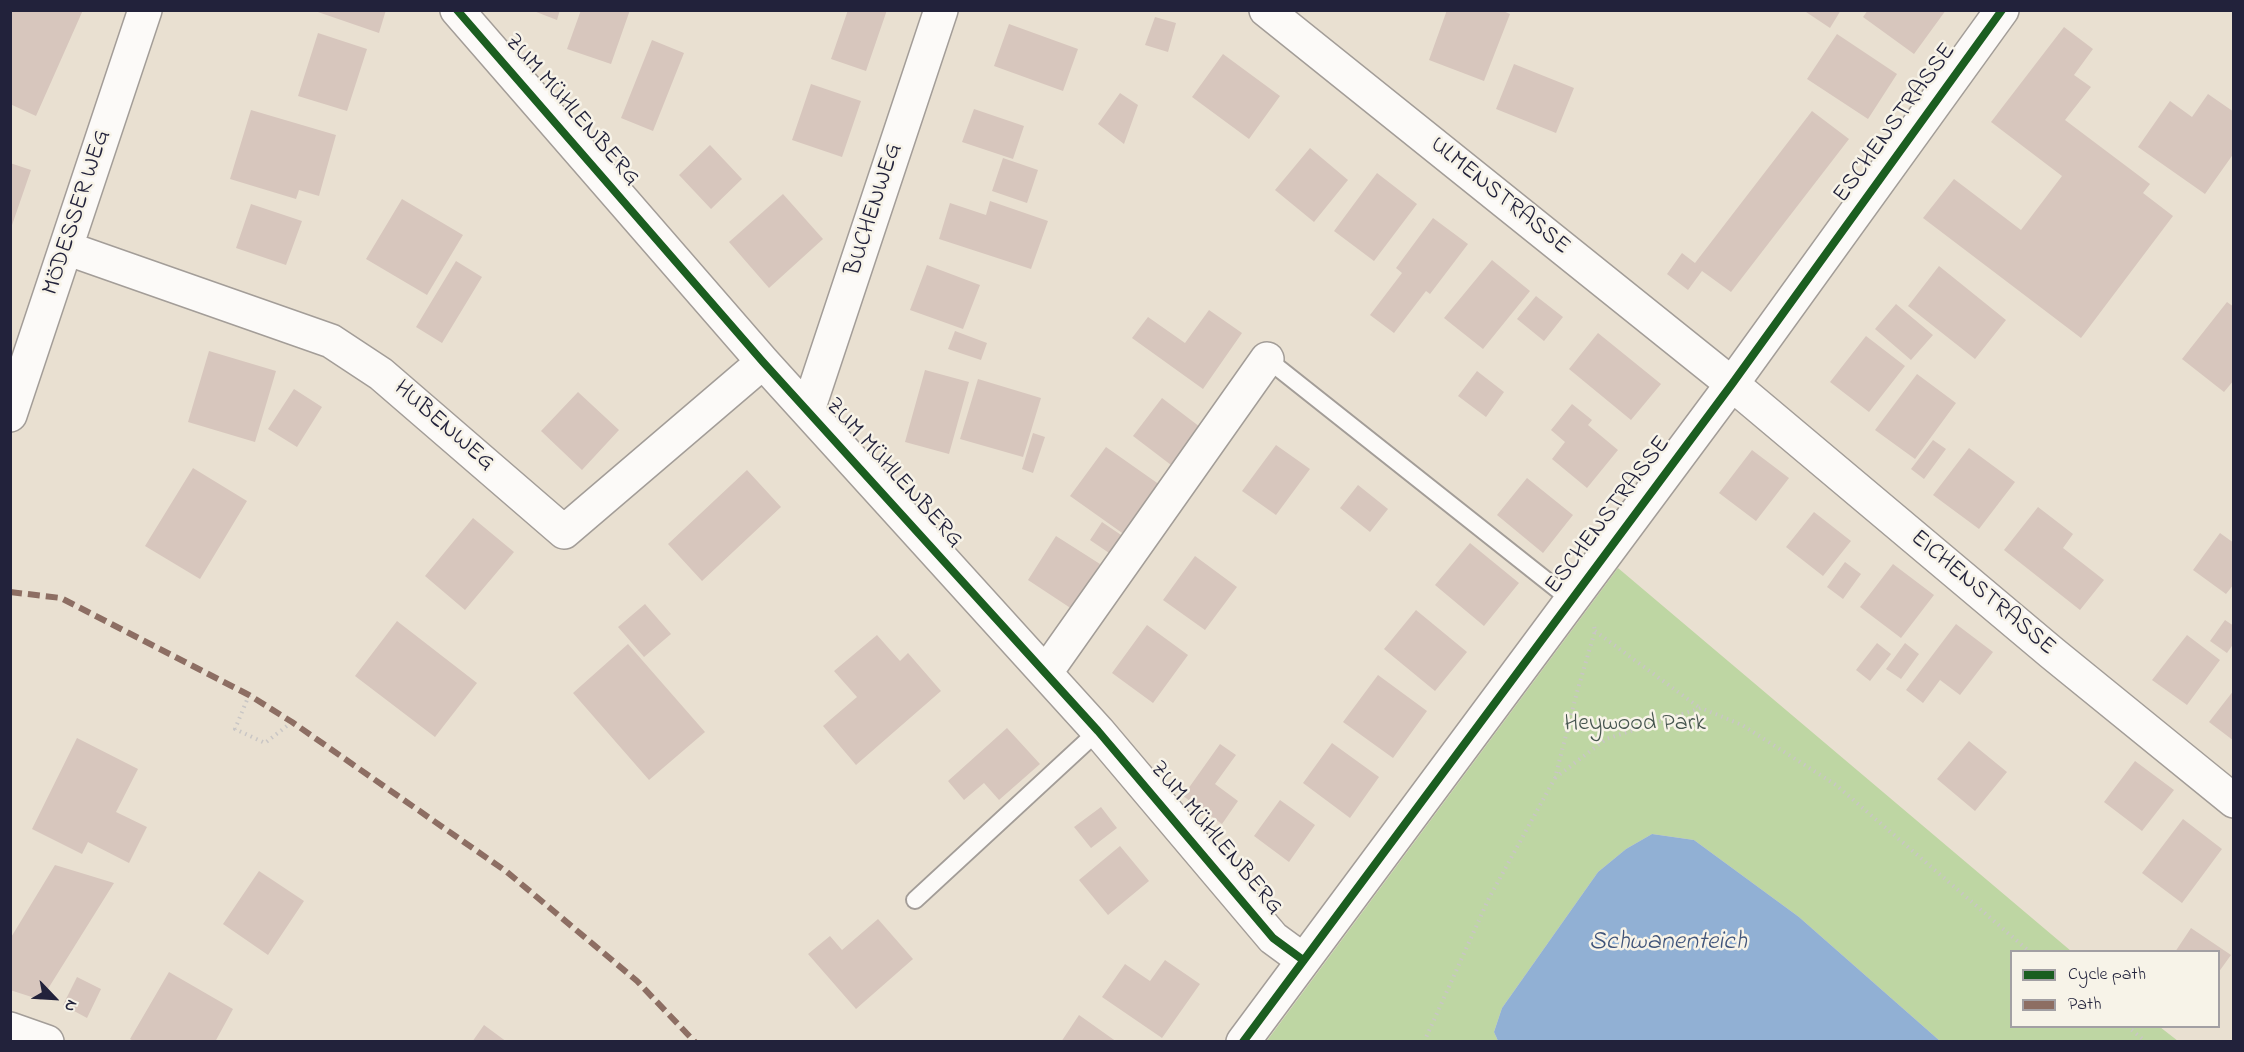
<!DOCTYPE html>
<meta charset="utf-8">
<style>
body{margin:0}
#map{position:relative;width:2244px;height:1052px;overflow:hidden;background:#e9e0d1;font-family:"Indie Flower",sans-serif}
canvas{display:block}
.frame{position:absolute;inset:0;border:12px solid #22223b;pointer-events:none}
.legend{position:absolute;left:2010px;top:950px;width:210px;height:78px;box-sizing:border-box;background:#f7f3e8;border:2px solid #a29fa3;margin:0;padding:8px 10px;list-style:none;font-size:18px;color:#22223b}
.legend li{display:flex;align-items:center;gap:12px;height:30px}
.legend b{width:30px;border:2px solid #a29fa3}
.north{position:absolute;left:24px;top:968px;width:60px;height:60px;-webkit-text-stroke:4px #f7f3e8;paint-order:stroke;rotate:115deg;font-size:16px;font-weight:700;line-height:24px;text-align:center;color:#22223b}
.north::after{content:'';display:block;margin:auto;width:21px;height:27px;background:#22223b;clip-path:polygon(50% 0,100% 100%,50% 72%,0 100%)}
</style>
<div id="map">
<canvas width="2244" height="1052"></canvas>
<div class="frame"></div>
<ul class="legend">
<li><b style="height:8px;background:#1b5e20"></b>Cycle path</li>
<li><b style="height:8px;background:#8d6e63"></b>Path</li>
</ul>
<div class="north">N</div>
</div>
<script>
const ctx = document.querySelector('canvas').getContext('2d');
ctx.lineJoin = 'round';
function fill(path, color) { ctx.fillStyle = color; ctx.fill(path, 'evenodd'); }
const toPath = rows => new Path2D(rows.map(r => 'M' + r).join(''));
function stroke(path, color, width, dash) { ctx.strokeStyle = color; ctx.lineWidth = width; ctx.lineCap = dash ? 'butt' : 'round'; ctx.setLineDash(dash || []); ctx.stroke(path); }
function label(font, color, halo, rows, align = 'center') {
  ctx.font = font + ' "Indie Flower",sans-serif'; ctx.lineWidth = 5; ctx.setLineDash([]); ctx.textBaseline = 'middle'; ctx.strokeStyle = halo; ctx.fillStyle = color; for (const [text, x, y, turn = 0] of rows) {
    ctx.save(); ctx.translate(x, y); ctx.rotate((+turn || 0) * Math.PI / 180); ctx.textAlign = isNaN(turn) ? turn : align; if (halo) ctx.strokeText(text, 0, 0); ctx.fillText(text, 0, 0); ctx.restore();
  }
}
fill(toPath([
 [1618,568,2071,951,2012,952,2012,1026,2160,1027,2178,1041,1940,1041,1799,917,1694,840,1652,834,1626,849,1598,872,1502,1008,1494,1032,1498,1041,1266,1042]
]), '#bed6a3');
fill(toPath([
 [1652,834,1694,840,1799,917,1940,1041,1498,1041,1494,1032,1502,1008,1598,872,1626,849]
]), '#91b0d4');
fill(toPath([
 [10,10,83,10,36,116,10,104],
 [312,10,386,10,379,33],
 [531,10,560,10,557,20],
 [581,10,630,10,611,64,567,49],
 [848,10,887,10,866,71,831,59],
 [1447,10,1501,10,1510,14,1484,81,1429,60],
 [1803,10,1841,10,1830,28],
 [1868,10,1946,10,1914,54,1863,17],
 [1155,17,1176,23,1168,52,1145,45],
 [1009,24,1078,49,1063,91,994,66],
 [2064,27,2093,49,2074,75,2091,87,2065,120,2150,184,2143,193,2173,216,2081,338,1923,218,1954,179,2021,230,2062,176,1991,122],
 [318,33,367,49,347,111,298,96],
 [1837,34,1897,74,1868,119,1807,79],
 [652,40,684,53,653,131,621,118],
 [1223,54,1280,96,1249,139,1192,97],
 [1514,64,1574,88,1556,133,1496,109],
 [811,84,861,101,842,157,792,140],
 [1120,93,1138,105,1124,144,1098,124],
 [2208,94,2234,112,2234,153,2205,194,2138,147,2170,101,2192,117],
 [974,109,1024,126,1013,159,962,142],
 [251,110,336,135,319,196,299,190,296,199,230,179],
 [1812,111,1849,139,1731,292,1702,271,1688,290,1667,274,1682,253,1695,263],
 [710,145,742,179,711,209,679,175],
 [1310,148,1348,180,1314,222,1275,190],
 [1003,158,1038,170,1027,203,992,191],
 [10,163,31,170,11,228,10,227],
 [1377,173,1417,204,1374,261,1334,231],
 [783,194,823,239,769,288,729,242],
 [402,199,463,235,427,295,366,259],
 [990,201,1048,221,1031,269,939,239,950,203,986,215],
 [251,204,302,221,286,265,236,248],
 [1433,218,1468,244,1430,294,1426,291,1394,333,1370,315,1402,273,1396,268],
 [1492,260,1530,291,1483,349,1444,318],
 [456,261,482,277,442,343,416,327],
 [927,265,980,285,963,329,910,310],
 [1939,266,2006,320,1975,359,1908,306],
 [1536,296,1563,317,1544,341,1517,319],
 [2227,302,2234,307,2234,380,2224,392,2182,359],
 [1896,304,1933,335,1911,360,1875,329],
 [1209,310,1242,333,1203,389,1132,338,1148,317,1185,343],
 [955,331,987,343,981,360,948,349],
 [1598,333,1661,384,1631,420,1569,369],
 [1866,336,1905,366,1869,412,1830,382],
 [209,351,276,371,255,442,188,422],
 [925,370,969,382,949,454,905,442],
 [1477,371,1504,392,1486,417,1458,396],
 [1917,374,1956,403,1915,459,1875,430],
 [978,379,1041,398,1023,457,960,439],
 [294,389,322,407,297,447,268,429],
 [578,392,619,430,582,470,541,431],
 [1162,398,1204,430,1175,468,1133,436],
 [1572,404,1592,420,1588,425,1618,450,1587,488,1552,459,1565,442,1551,430],
 [1033,433,1045,437,1033,473,1022,469],
 [1933,440,1946,449,1924,479,1911,469],
 [1276,445,1310,469,1276,515,1242,491],
 [1106,447,1160,485,1125,535,1070,496],
 [1969,448,2015,482,1979,529,1933,495],
 [1752,450,1789,478,1756,521,1719,493],
 [193,468,247,501,200,579,145,546],
 [747,470,781,507,702,581,668,544],
 [1527,478,1573,515,1543,553,1497,515],
 [1358,485,1388,509,1370,532,1340,508],
 [2038,507,2073,534,2063,548,2104,580,2080,610,2004,550],
 [1814,512,1851,541,1823,576,1786,547],
 [473,518,514,552,465,610,425,576],
 [1102,522,1124,537,1112,555,1090,540],
 [2220,533,2234,543,2234,584,2226,594,2193,570],
 [1056,536,1100,564,1072,609,1028,580],
 [1470,543,1519,583,1484,626,1435,585],
 [1195,556,1237,587,1205,630,1163,600],
 [1845,562,1861,574,1843,599,1827,587],
 [1893,564,1934,595,1901,638,1860,607],
 [645,604,671,634,644,657,618,627],
 [1416,610,1467,652,1435,691,1384,649],
 [2225,620,2234,626,2234,643,2227,653,2210,641],
 [397,621,477,683,435,737,355,676],
 [1956,624,1993,652,1960,695,1940,680,1923,703,1906,690],
 [1147,625,1188,655,1153,703,1112,673],
 [877,635,900,661,908,653,941,691,856,765,823,726,857,697,834,671],
 [2187,635,2220,660,2187,705,2152,680],
 [1877,643,1891,654,1870,681,1856,670],
 [1905,643,1919,654,1901,679,1886,669],
 [628,644,705,732,649,780,573,693],
 [1378,675,1427,711,1393,758,1343,722],
 [2234,690,2234,741,2209,722],
 [1007,728,1040,764,999,800,984,783,964,800,948,781],
 [77,738,138,769,116,812,147,827,129,863,88,842,82,854,32,829],
 [1969,741,2007,772,1975,811,1937,779],
 [1332,743,1379,777,1350,818,1303,783],
 [1220,744,1236,755,1215,784,1238,801,1222,824,1183,796],
 [2135,761,2174,790,2142,831,2104,802],
 [1280,800,1315,825,1289,862,1254,836],
 [1101,807,1117,828,1091,848,1074,827],
 [2183,819,2222,849,2182,903,2142,873],
 [1120,846,1149,881,1108,915,1079,880],
 [55,865,114,883,41,1000,10,990,10,939],
 [259,871,304,901,268,955,223,924],
 [878,919,913,959,856,1009,808,954,830,936,842,950],
 [2191,928,2231,955,2218,973,2218,952,2175,952],
 [1165,960,1200,984,1162,1038,1102,997,1125,964,1150,981],
 [169,972,233,1009,215,1042,135,1042,130,1039],
 [77,977,101,989,87,1018,63,1005],
 [1079,1015,1117,1042,1061,1042],
 [484,1025,507,1042,472,1042]
]), '#d7c6bd');
const service = toPath([
 [1267,359,1571,600],
 [915,900,1098,731]
]);
const minor = toPath([
 [457,10,763,362,1098,731,1273,938,1303,960],
 [1266,10,1732,384,2052,653,2234,801],
 [66,248,331,341,381,374,564,532,763,362],
 [808,410,941,10],
 [10,415,145,10],
 [1046,672,1267,359],
 [10,1029,47,1042],
 [1243,1042,1732,384,2002,10]
]);
stroke(service, '#a39d98', 20);
stroke(minor, '#a39d98', 36);
stroke(toPath([
 [1595,631,1700,708],
 [249,695,235,729,265,743,292,722],
 [1555,778,1606,739,1701,708,1742,725,1836,785,2030,952],
 [2127,1026,2146,1042],
 [1424,1042,1489,898,1555,778,1577,692,1595,631,1594,626]
]), '#c9c6c5', 4, [1.5, 4.5]);
stroke(service, '#fcfaf8', 16);
stroke(minor, '#fcfaf8', 33);
stroke(toPath([
 [10,592,61,598,249,695,292,722,507,872,637,981,695,1042]
]), '#8d6e63', 6, [12, 6]);
stroke(toPath([
 [457,10,763,362,1098,731,1273,938,1303,960],
 [1243,1042,1732,384,2002,10]
]), '#1b5e20', 8);
label('24px', '#22223b', '#f7f3e8', [
 ["ZUM MÜHLENBERG",571,111,49],
 ["ESCHENSTRASSE",1896,124,-54],
 ["ULMENSTRASSE",1499,197,39],
 ["BUCHENWEG",875,210,-72],
 ["MÖDESSER WEG",78,213,-72],
 ["HUBENWEG",443,427,41],
 ["ZUM MÜHLENBERG",893,474,48],
 ["ESCHENSTRASSE",1609,516,-53],
 ["EICHENSTRASSE",1982,594,40],
 ["ZUM MÜHLENBERG",1215,839,50]
]);
label('24px', '#46554f', '#f7f3e8', [
 ["Heywood Park",1635,725]
]);
label('italic 26px', '#3f5379', '#f7f3e8', [
 ["Schwanenteich",1668,944]
]);
</script>
